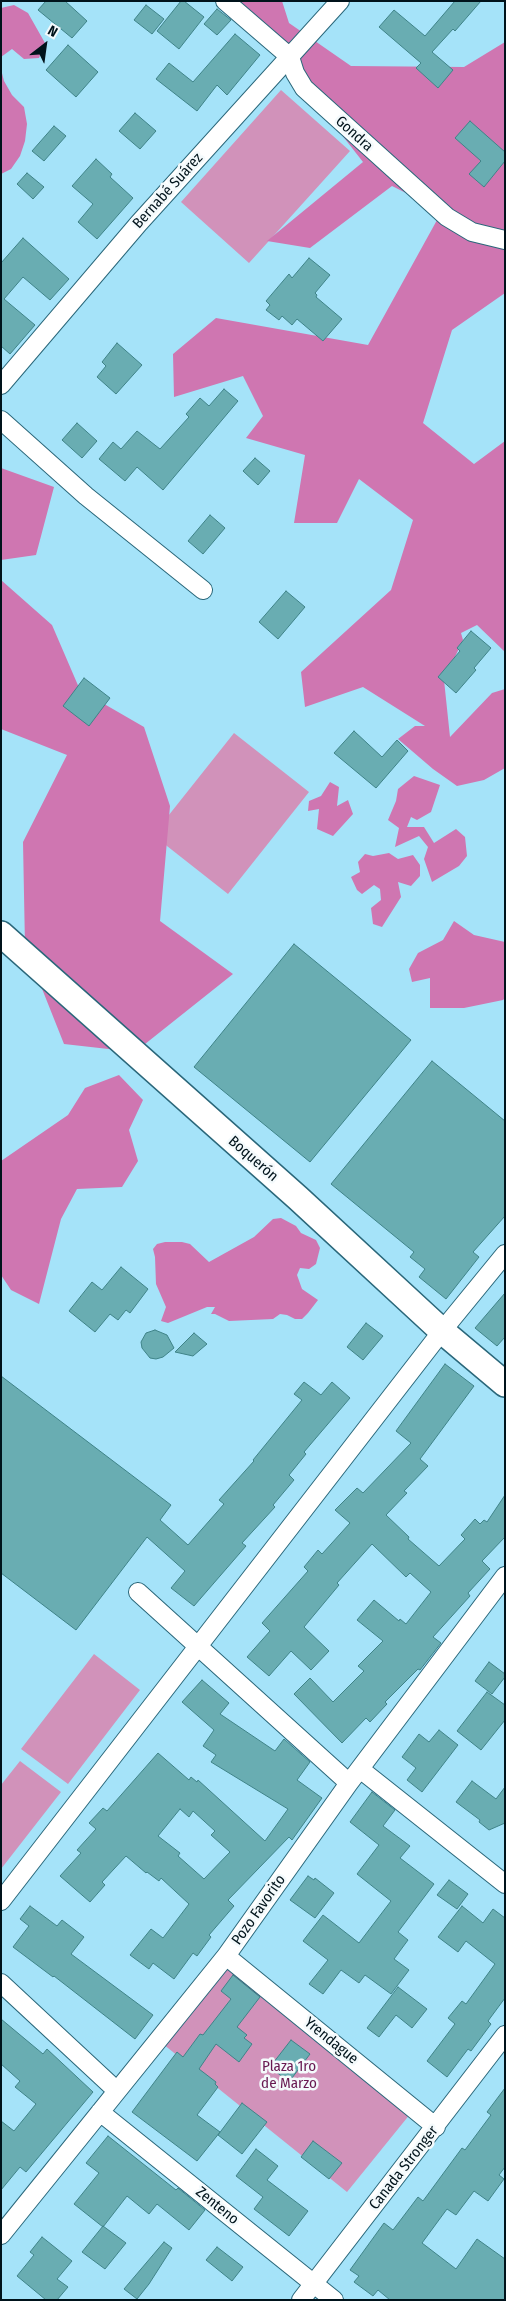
<!DOCTYPE html>
<meta charset="utf-8">
<style>
body{margin:0}
#map{position:relative;width:506px;height:2301px;overflow:hidden;background:#a5e3f9;font-family:"Fira Sans Condensed",sans-serif}
canvas{display:block}
.frame{position:absolute;inset:0;border:2px solid #00131b;pointer-events:none}
.north{position:absolute;left:20px;top:20px;width:50px;height:50px;-webkit-text-stroke:4px #f4fafc;paint-order:stroke;rotate:30deg;font-size:14px;font-weight:700;line-height:20px;text-align:center;color:#00131b}
.north::after{content:'';display:block;margin:auto;width:18px;height:22px;background:#00131b;clip-path:polygon(50% 0,100% 100%,50% 72%,0 100%)}
</style>
<div id="map">
<canvas width="506" height="2301"></canvas>
<div class="frame"></div>
<div class="north">N</div>
</div>
<script>
const ctx = document.querySelector('canvas').getContext('2d');
ctx.lineJoin = 'round';
function fill(path, color) { ctx.fillStyle = color; ctx.fill(path, 'evenodd'); }
const toPath = rows => new Path2D(rows.map(r => 'M' + r).join(''));
function stroke(path, color, width, dash) { ctx.strokeStyle = color; ctx.lineWidth = width; ctx.lineCap = dash ? 'butt' : 'round'; ctx.setLineDash(dash || []); ctx.stroke(path); }
function label(font, color, halo, rows, align = 'center') {
  ctx.font = font + ' "Fira Sans Condensed",sans-serif'; ctx.lineWidth = 5; ctx.setLineDash([]); ctx.textBaseline = 'middle'; ctx.strokeStyle = halo; ctx.fillStyle = color; for (const [text, x, y, turn = 0] of rows) {
    ctx.save(); ctx.translate(x, y); ctx.rotate((+turn || 0) * Math.PI / 180); ctx.textAlign = isNaN(turn) ? turn : align; if (halo) ctx.strokeText(text, 0, 0); ctx.fillText(text, 0, 0); ctx.restore();
  }
}
fill(toPath([
 [281,90,350,151,249,263,181,202],
 [234,733,309,792,228,894,153,835],
 [94,1654,140,1690,68,1784,21,1749],
 [20,1761,61,1792,1,1869,1,1785],
 [232,1959,415,2108,347,2192,163,2044]
]), '#d192ba');
fill(toPath([
 [237,1,282,1,289,23,351,66,464,67,505,42,505,293,452,330,423,423,474,464,505,441,505,652,477,625,461,633,463,640,444,680,450,737,492,693,505,689,505,768,484,780,457,786,433,769,398,739,415,726,425,726,363,687,305,707,301,672,391,590,413,520,359,479,337,523,294,523,305,455,246,438,263,416,243,376,174,397,173,354,216,318,368,345,442,211,392,186,310,248,267,241,363,162],
 [14,5,28,13,45,43,39,58,24,59,12,49,1,57,1,8],
 [1,69,4,81,12,95,24,107,27,124,25,141,20,156,11,169,1,174],
 [1,468,54,487,36,555,1,560],
 [1,580,52,625,80,690,144,727,170,806,160,921,233,974,135,1052,64,1044,25,946,23,842,67,755,1,729],
 [414,776,440,785,431,812,417,820,411,817,407,827,424,827,434,843,456,829,465,837,467,856,459,866,432,882,424,859,428,847,419,836,395,847,399,828,388,820,396,801,398,789],
 [330,782,339,787,337,806,348,800,353,814,333,836,317,829,319,809,308,811,309,801,321,796],
 [389,853,398,859,413,855,420,865,420,876,411,886,398,882,401,897,382,927,373,924,371,908,381,900,380,889,374,885,362,894,357,890,351,877,360,872,358,862,365,854,373,856],
 [454,921,474,935,505,942,505,998,503,1000,464,1008,430,1008,430,978,412,982,409,969,418,953,443,940],
 [119,1075,143,1100,129,1130,138,1161,122,1187,77,1189,61,1219,39,1304,11,1290,1,1275,1,1161,68,1115,85,1088],
 [281,1218,296,1226,301,1233,316,1240,320,1248,316,1264,309,1269,300,1268,297,1275,302,1289,318,1300,308,1313,302,1319,295,1319,287,1315,280,1314,273,1319,229,1321,215,1314,211,1314,215,1307,207,1307,168,1323,161,1321,166,1307,156,1284,155,1257,153,1249,157,1244,165,1242,182,1242,190,1244,209,1262,254,1237,273,1219]
]), '#cf76b1');
const building = toPath([
 [46,1,65,1,87,21,72,38,38,10,46,1],
 [181,1,184,1,204,17,179,49,157,31,181,1],
 [455,1,481,1,455,31,453,29,432,52,453,70,438,88,416,68,421,63,379,27,394,10,425,36,455,1],
 [146,5,164,19,152,34,134,20,146,5],
 [217,9,231,20,217,35,204,24,217,9],
 [235,34,260,55,227,95,217,85,197,111,156,79,169,63,193,82,235,34],
 [68,45,98,72,76,97,46,70,68,45],
 [135,113,156,131,140,149,119,131,135,113],
 [470,121,505,152,505,161,484,187,469,174,481,161,455,138,470,121],
 [54,126,66,136,44,161,32,151,54,126],
 [96,159,112,174,110,177,133,198,97,239,78,222,93,204,72,186,96,159],
 [27,173,44,187,33,199,17,184,27,173],
 [23,238,69,279,50,300,23,277,4,299,35,325,10,354,1,346,1,263,23,238],
 [309,258,330,275,315,293,317,295,316,297,342,319,323,341,297,319,292,325,282,316,279,320,266,310,270,305,266,301,289,274,292,278,309,258],
 [117,343,142,365,116,394,97,377,106,366,102,362,117,343],
 [224,389,238,401,163,490,137,467,125,481,99,459,113,442,121,449,137,431,160,449,189,417,186,414,200,398,209,406,224,389],
 [77,423,97,441,82,458,62,440,77,423],
 [255,458,270,471,258,485,243,471,255,458],
 [210,515,225,528,203,554,188,541,210,515],
 [286,591,305,607,278,639,259,622,286,591],
 [471,631,491,648,474,668,476,670,456,693,438,677,460,651,457,648,471,631],
 [84,678,110,698,89,726,63,706,84,678],
 [354,731,382,757,397,740,408,751,376,788,334,753,354,731],
 [294,944,411,1040,310,1162,194,1067,294,944],
 [432,1061,505,1121,505,1216,473,1252,479,1257,446,1299,419,1277,425,1269,410,1257,414,1252,331,1184,432,1061],
 [121,1267,148,1289,130,1313,126,1310,118,1320,110,1314,95,1332,69,1311,92,1282,102,1290,121,1267],
 [505,1293,505,1337,497,1346,475,1328,505,1293],
 [366,1323,383,1336,363,1360,347,1347,366,1323],
 [155,1330,167,1335,174,1348,163,1357,156,1359,150,1358,142,1348,141,1342,146,1333,155,1330],
 [194,1333,207,1344,193,1356,175,1352,194,1333],
 [445,1364,474,1386,420,1459,428,1466,404,1491,407,1493,386,1515,409,1537,408,1539,439,1566,465,1539,461,1535,475,1519,480,1524,484,1520,487,1522,505,1495,505,1537,482,1561,490,1569,468,1593,470,1596,433,1637,441,1643,420,1670,418,1669,385,1702,387,1704,370,1722,366,1718,342,1743,294,1694,310,1678,333,1702,364,1671,358,1666,383,1641,357,1620,374,1600,399,1621,400,1619,406,1624,431,1592,410,1573,406,1577,372,1544,337,1583,339,1585,304,1627,329,1651,311,1670,291,1651,269,1676,247,1657,270,1631,262,1623,308,1571,304,1567,318,1550,322,1554,350,1523,335,1510,357,1488,363,1493,411,1443,396,1431,445,1364],
 [1,1376,171,1505,160,1520,188,1545,224,1504,219,1500,254,1461,253,1460,302,1400,294,1394,304,1382,321,1395,332,1382,350,1398,304,1452,306,1454,289,1475,294,1480,273,1505,275,1507,242,1543,246,1546,194,1606,171,1588,185,1571,147,1537,76,1630,1,1573,1,1376],
 [489,1662,505,1674,505,1677,492,1694,475,1681,489,1662],
 [202,1680,229,1703,220,1714,275,1751,284,1739,310,1762,297,1780,322,1798,292,1840,289,1837,228,1900,234,1906,209,1935,211,1937,197,1956,193,1953,174,1979,153,1963,149,1969,130,1955,151,1929,163,1938,189,1904,161,1878,159,1881,147,1872,146,1873,126,1856,102,1882,105,1885,90,1902,60,1876,81,1853,77,1850,96,1829,89,1823,103,1808,107,1811,158,1753,189,1780,191,1777,197,1782,198,1780,265,1841,288,1809,211,1762,216,1755,203,1746,214,1730,182,1702,202,1680],
 [180,1809,189,1817,193,1811,215,1831,211,1835,230,1852,204,1879,178,1856,180,1853,158,1836,180,1809],
 [487,1692,505,1705,505,1720,481,1750,457,1731,487,1692],
 [439,1730,458,1745,422,1792,407,1780,416,1768,402,1757,419,1734,429,1742,439,1730],
 [472,1781,496,1799,505,1787,505,1823,489,1830,479,1822,480,1820,456,1802,472,1781],
 [372,1792,395,1810,383,1826,410,1846,400,1858,434,1884,398,1932,408,1940,394,1959,409,1970,391,1994,365,1975,359,1983,341,1970,323,1994,309,1984,328,1960,303,1941,323,1915,359,1943,391,1901,357,1874,379,1845,350,1822,372,1792],
 [308,1876,314,1880,315,1878,334,1893,315,1918,290,1900,308,1876],
 [449,1880,468,1894,457,1909,437,1895,449,1880],
 [30,1906,57,1926,62,1920,84,1937,71,1954,153,2015,135,2039,54,1976,53,1977,13,1947,29,1926,20,1919,30,1906],
 [462,1906,483,1923,493,1909,505,1918,505,1998,488,2021,491,2024,471,2051,468,2049,447,2077,427,2061,455,2024,448,2018,462,2001,466,2004,495,1964,466,1941,458,1952,438,1937,462,1906],
 [233,1975,260,1997,237,2027,247,2035,244,2038,252,2044,239,2062,216,2044,199,2069,216,2082,215,2084,218,2087,197,2115,220,2132,197,2161,132,2112,177,2052,183,2057,200,2034,203,2035,231,1999,221,1991,233,1975],
 [398,1987,427,2009,412,2028,396,2015,379,2037,367,2028,398,1987],
 [1,2019,43,2054,47,2049,93,2092,26,2172,20,2167,1,2190,1,2121,14,2131,36,2104,15,2087,20,2081,1,2064,1,2019],
 [291,2040,310,2054,289,2082,270,2067,291,2040],
 [505,2088,505,2167,499,2175,504,2179,488,2201,474,2191,456,2215,447,2209,422,2243,456,2269,477,2239,505,2259,505,2300,390,2300,378,2290,373,2296,354,2282,359,2276,350,2270,384,2223,393,2230,418,2197,423,2201,462,2148,465,2150,491,2115,487,2112,505,2088],
 [242,2103,267,2122,242,2154,218,2135,242,2103],
 [108,2136,176,2190,178,2188,205,2210,189,2230,157,2204,149,2214,127,2196,103,2227,74,2204,99,2173,86,2163,108,2136],
 [313,2141,342,2163,329,2179,301,2157,313,2141],
 [256,2149,278,2166,267,2180,308,2211,289,2236,254,2209,263,2197,236,2176,256,2149],
 [103,2226,126,2243,105,2269,82,2252,103,2226],
 [42,2237,72,2261,57,2279,68,2287,57,2300,46,2300,17,2276,34,2255,30,2252,42,2237],
 [164,2242,172,2248,149,2284,137,2299,124,2289,164,2242],
 [217,2247,243,2267,232,2281,206,2260,217,2247]
]);
fill(building, '#69adb2');
stroke(building, '#3f8388', 1);
const street = toPath([
 [225,1,290,57,295,73,304,88,447,217,472,232,505,240],
 [1,385,139,223,340,1],
 [1,420,86,496,203,590],
 [138,1592,349,1783],
 [360,1769,505,1884],
 [1,1901,442,1331,505,1254],
 [226,1956,436,2127],
 [1,1983,116,2090],
 [100,2112,334,2300],
 [1,2235,226,1956,349,1783,505,1576],
 [301,2300,505,2035]
]);
const secondary = toPath([
 [1,934,298,1198,442,1331,505,1384]
]);
stroke(street, '#2a677a', 20);
stroke(secondary, '#2a677a', 28);
stroke(street, '#fff', 18);
stroke(secondary, '#fff', 25);
label('15px', '#00131b', '#f4fafc', [
 ["Gondra",354,134,42],
 ["Bernabé Suárez",168,191,-48],
 ["Boquerón",253,1159,41],
 ["Pozo Favorito",259,1910,-55],
 ["Yrendague",331,2041,39],
 ["Canada Stronger",404,2168,-52],
 ["Zenteno",217,2206,39]
]);
label('15px', '#681851', '#f4fafc', [
 ["Plaza 1ro",289,2067],
 ["de Marzo",289,2084]
]);
</script>
